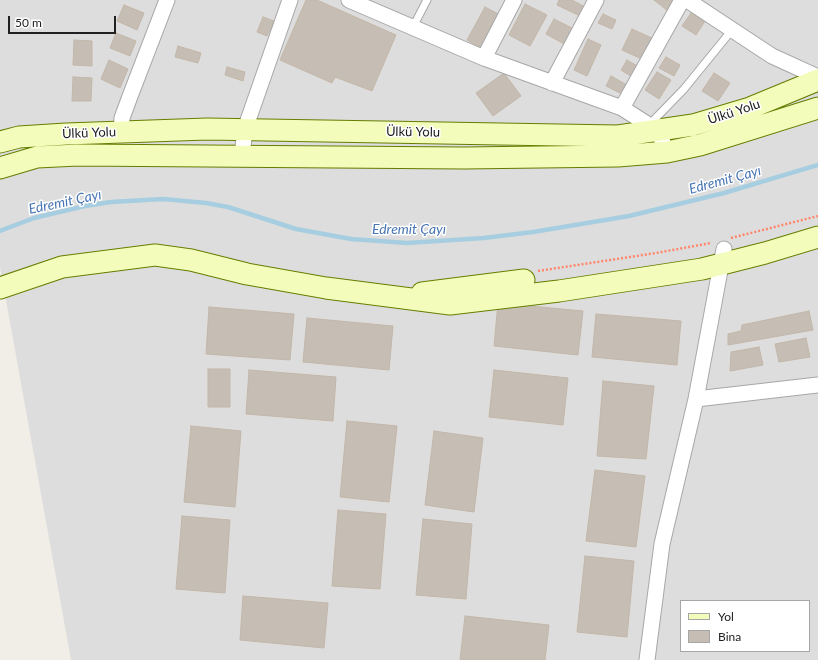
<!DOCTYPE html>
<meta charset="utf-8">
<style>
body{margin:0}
#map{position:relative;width:818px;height:660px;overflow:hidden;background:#f1eee7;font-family:Lato,sans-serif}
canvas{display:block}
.legend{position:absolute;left:680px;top:600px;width:130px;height:52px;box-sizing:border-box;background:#fff;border:1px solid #a6a6a6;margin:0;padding:5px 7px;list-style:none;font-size:12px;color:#202020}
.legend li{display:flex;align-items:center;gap:8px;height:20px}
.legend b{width:20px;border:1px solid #a6a6a6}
.scale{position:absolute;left:8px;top:16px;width:108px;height:18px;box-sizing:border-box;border:2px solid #202020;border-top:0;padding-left:5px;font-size:12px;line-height:14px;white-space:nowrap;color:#202020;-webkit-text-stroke:3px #fff;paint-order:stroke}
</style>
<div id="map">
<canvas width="818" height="660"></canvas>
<ul class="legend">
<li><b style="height:5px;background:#f3fcba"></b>Yol</li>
<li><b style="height:11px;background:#c6beb5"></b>Bina</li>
</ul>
<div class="scale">50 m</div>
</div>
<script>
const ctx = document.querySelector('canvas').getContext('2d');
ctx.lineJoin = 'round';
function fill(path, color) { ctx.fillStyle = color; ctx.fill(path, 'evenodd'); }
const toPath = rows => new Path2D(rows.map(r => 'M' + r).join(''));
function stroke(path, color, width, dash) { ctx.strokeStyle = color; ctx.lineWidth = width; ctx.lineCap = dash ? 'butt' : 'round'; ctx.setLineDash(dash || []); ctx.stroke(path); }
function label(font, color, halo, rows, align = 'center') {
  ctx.font = font + ' Lato,sans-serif'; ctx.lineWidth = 3; ctx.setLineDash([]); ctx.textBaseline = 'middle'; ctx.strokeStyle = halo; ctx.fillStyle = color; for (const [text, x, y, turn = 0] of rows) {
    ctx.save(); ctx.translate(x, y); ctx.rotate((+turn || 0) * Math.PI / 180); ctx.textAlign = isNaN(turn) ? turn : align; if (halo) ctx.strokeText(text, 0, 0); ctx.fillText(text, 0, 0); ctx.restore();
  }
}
fill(toPath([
 [0,0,818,0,818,660,71,660,0,267],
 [681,601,809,601,809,651,681,651]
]), '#dedddd');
stroke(toPath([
 [0,231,34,218,85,206,111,202,163,199,206,203,228,207,296,229,351,239,407,243,484,238,533,232,629,216,724,193,818,165]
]), '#a6cee0', 4.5);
const building = toPath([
 [306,0,317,0,396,35,372,91,335,77,332,83,280,60,306,0],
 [559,0,572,0,587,8,582,17,557,5,559,0],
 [654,0,675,0,668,11,654,0],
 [525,4,547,15,530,46,509,35,525,4],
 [124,5,144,13,137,30,117,21,124,5],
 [485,7,502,16,484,49,467,40,485,7],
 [691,13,705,21,696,35,682,26,691,13],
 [603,14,616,20,612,29,598,23,603,14],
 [263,17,274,21,267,36,257,32,263,17],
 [554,19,574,29,566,45,546,34,554,19],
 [632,29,654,39,644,60,622,50,632,29],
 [116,33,136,41,130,56,110,48,116,33],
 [588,39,601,45,587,76,574,70,588,39],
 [74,40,92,41,92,66,73,65,74,40],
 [178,46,201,53,198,63,175,57,178,46],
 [666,57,680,65,674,76,659,68,666,57],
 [109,60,128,69,120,88,101,79,109,60],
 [627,60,639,67,632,77,621,70,627,60],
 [227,67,245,72,243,81,225,75,227,67],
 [657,72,671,80,659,99,645,90,657,72],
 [504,73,521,96,493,116,476,93,504,73],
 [714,73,730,83,718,101,702,91,714,73],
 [611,76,629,86,624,95,606,86,611,76],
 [73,77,92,78,91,101,72,101,73,77],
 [498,303,583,311,578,355,494,346,498,303],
 [209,307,294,314,290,360,206,354,209,307],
 [809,311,813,330,728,345,728,334,741,331,742,325,809,311],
 [596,314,681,321,677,365,592,357,596,314],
 [307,318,393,326,389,370,303,362,307,318],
 [806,338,810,357,779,362,775,344,806,338],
 [759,347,763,365,730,371,731,352,759,347],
 [208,369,230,369,230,407,208,407,208,369],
 [249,370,336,377,333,421,246,414,249,370],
 [494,370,568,378,563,425,489,417,494,370],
 [603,381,654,386,646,459,597,456,603,381],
 [347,421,397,426,389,502,340,497,347,421],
 [191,426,241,431,235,507,184,502,191,426],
 [434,431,483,438,474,512,425,505,434,431],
 [595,470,645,476,636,547,586,541,595,470],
 [338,510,386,514,380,589,332,586,338,510],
 [182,516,230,520,225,593,176,589,182,516],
 [423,519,472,524,466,599,416,595,423,519],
 [585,556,634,561,627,637,577,632,585,556],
 [243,596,328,603,324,648,240,640,243,596],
 [465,616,549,625,545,660,460,660,465,616]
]);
fill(building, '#c6beb5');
stroke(building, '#c3b7a8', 1);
const lane = toPath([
 [413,27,427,0],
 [649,125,684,89,732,30]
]);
const street = toPath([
 [349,0,484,58,622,108,658,131,667,152],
 [687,0,772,56,818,77],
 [484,58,514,0],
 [552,83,596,0],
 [622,108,682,0],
 [121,132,122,118,129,99,167,0],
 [242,156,245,129,290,0],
 [696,399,818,385],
 [647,660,662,544,696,399,724,249]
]);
const secondary = toPath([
 [0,142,19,137,66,134,207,129,618,136,693,125,750,108,818,80],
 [0,168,37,157,78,155,464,158,618,156,667,152,700,145,818,108],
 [0,288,62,267,155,255,191,260,247,274,326,288,450,304,559,291,702,269,765,253,818,237],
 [422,293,524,280]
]);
stroke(lane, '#a7a7a7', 9);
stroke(street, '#a7a7a7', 17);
stroke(secondary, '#657e01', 23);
stroke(toPath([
 [731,238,818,216],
 [538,271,656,253,711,243]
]), '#ff866a', 2.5, [2, 2]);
stroke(lane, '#fff', 7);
stroke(street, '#fff', 15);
stroke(secondary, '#f3fcba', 21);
label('13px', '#202020', '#fff', [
 ["Ülkü Yolu",734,112,-18],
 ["Ülkü Yolu",413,132,1],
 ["Ülkü Yolu",89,133,-2]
]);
label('italic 14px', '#4875b4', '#fff', [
 ["Edremit Çayı",725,180,-15],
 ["Edremit Çayı",65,202,-12],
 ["Edremit Çayı",409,229]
]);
</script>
